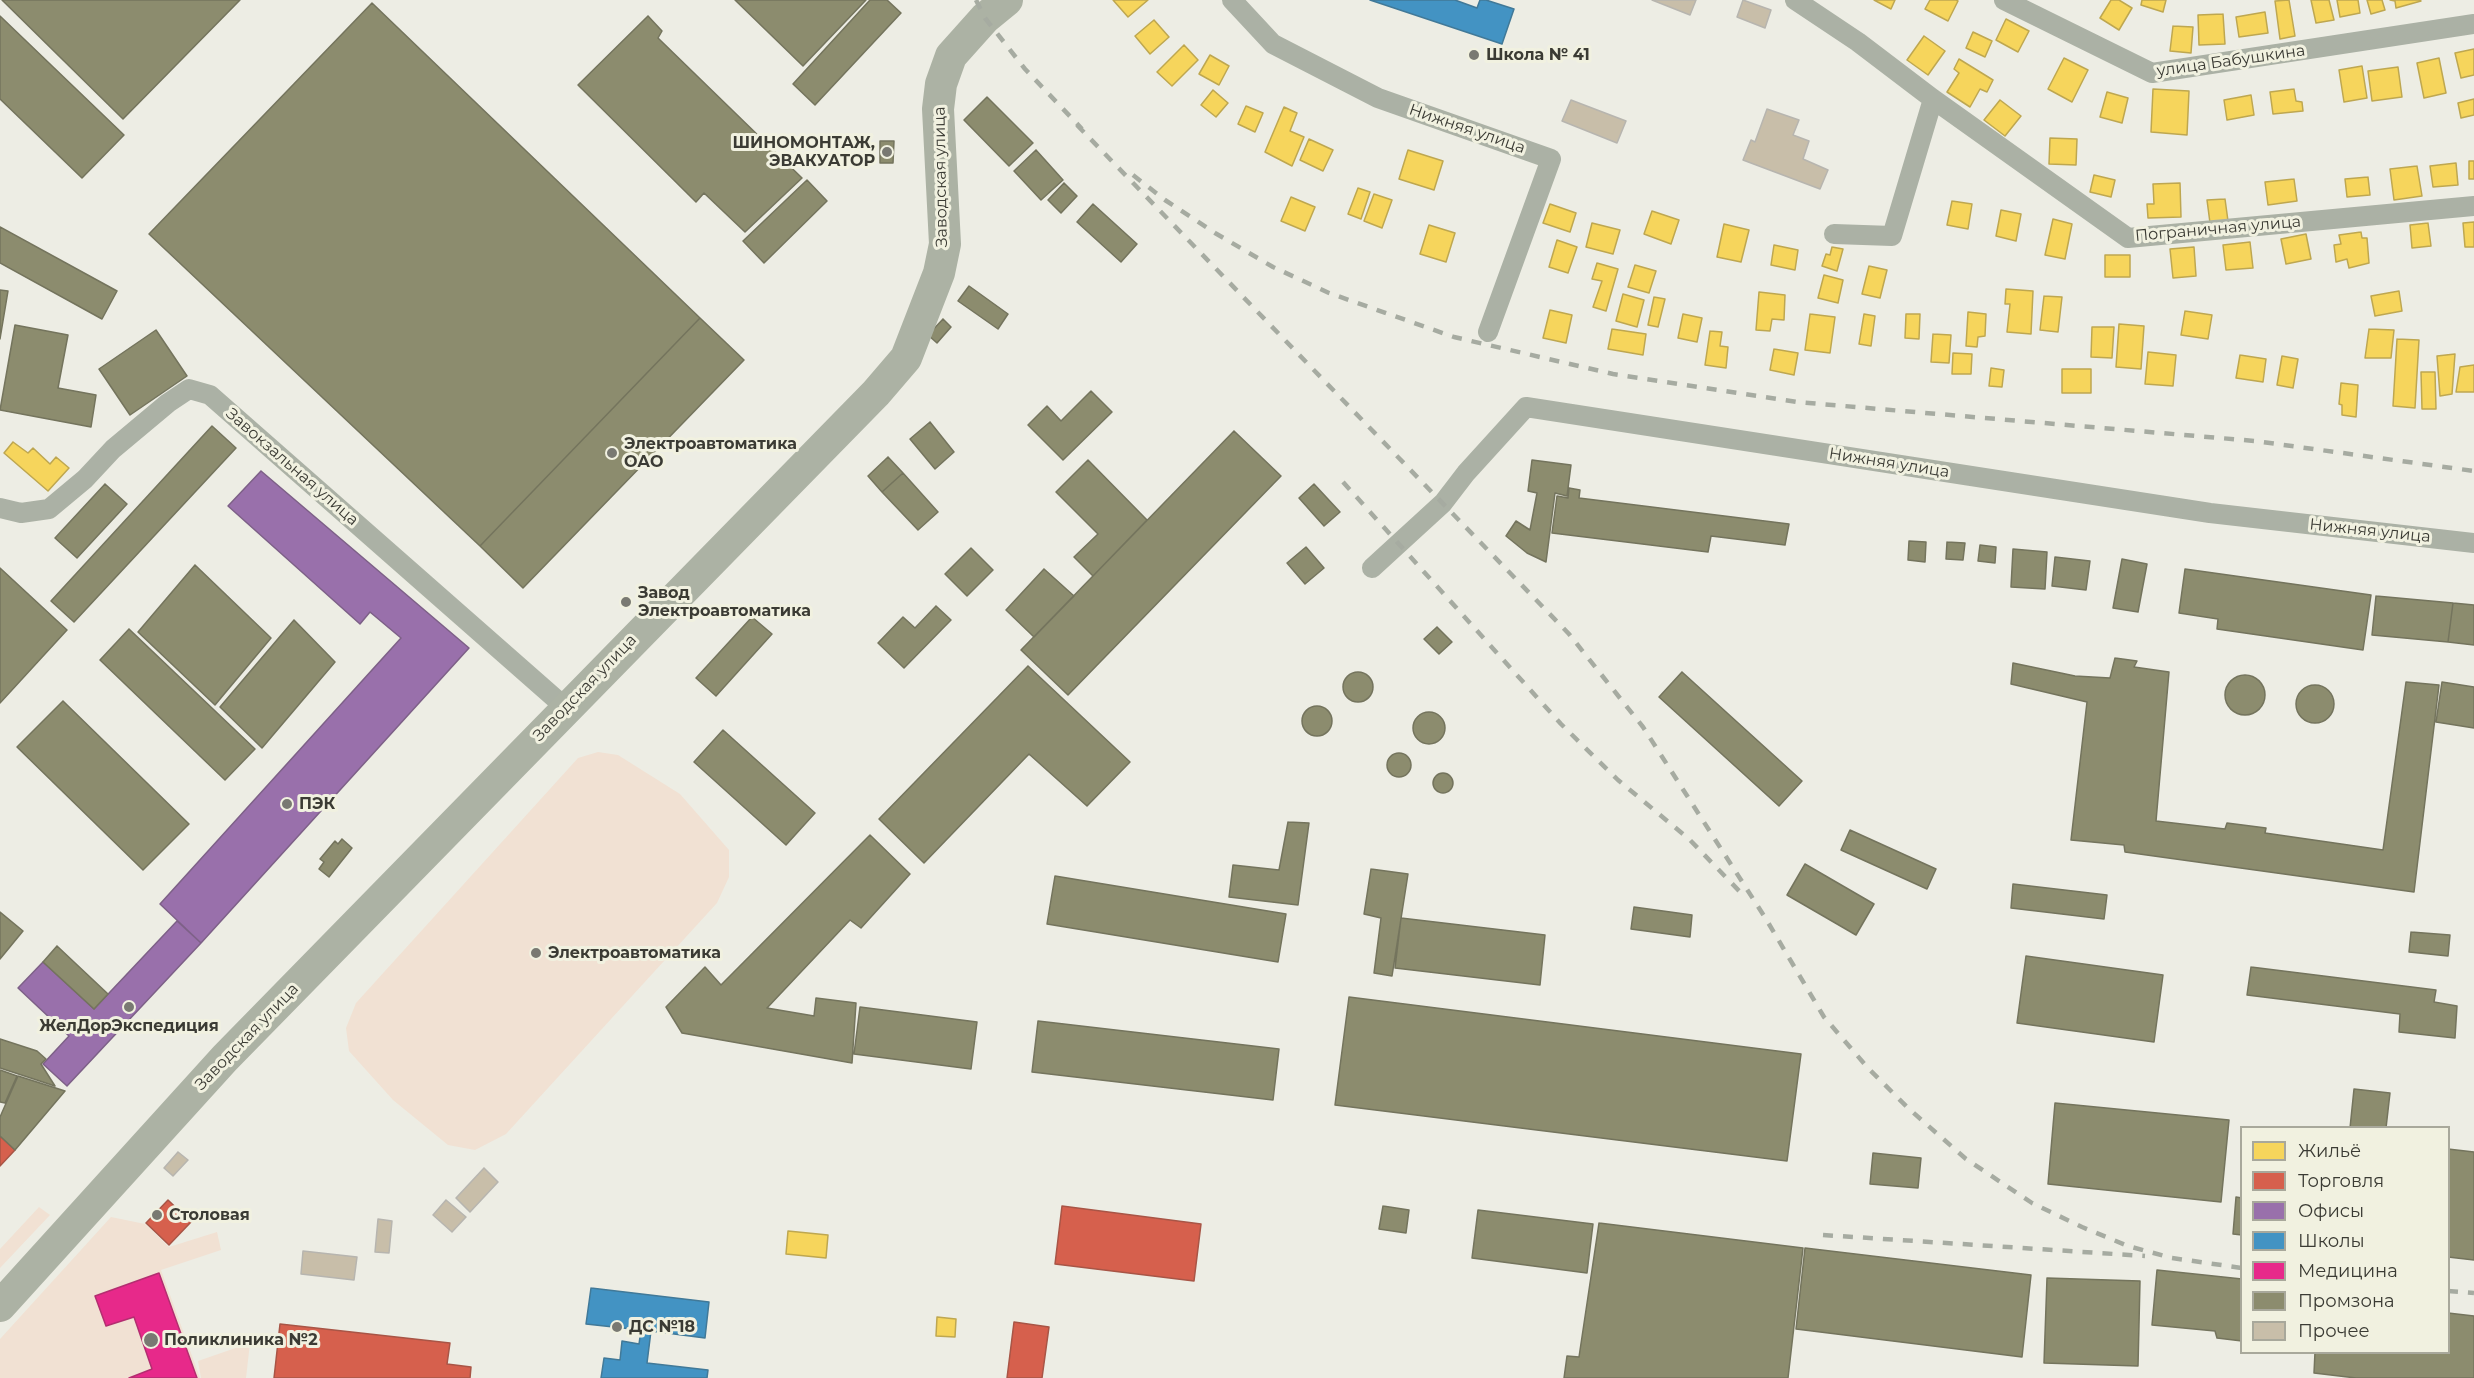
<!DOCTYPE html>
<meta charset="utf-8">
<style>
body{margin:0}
#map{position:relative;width:2474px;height:1378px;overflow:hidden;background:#edede4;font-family:Montserrat,sans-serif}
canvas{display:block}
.legend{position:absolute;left:2240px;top:1126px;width:210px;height:228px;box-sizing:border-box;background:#f1f1e0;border:2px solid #a8a89b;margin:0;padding:8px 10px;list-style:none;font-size:18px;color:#3b3b34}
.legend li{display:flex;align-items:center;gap:12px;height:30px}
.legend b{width:30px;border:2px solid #a8a89b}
</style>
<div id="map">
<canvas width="2474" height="1378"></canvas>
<ul class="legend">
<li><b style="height:16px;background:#f6d55c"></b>Жильё</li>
<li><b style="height:16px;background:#d6604d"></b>Торговля</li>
<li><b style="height:16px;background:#9970ab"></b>Офисы</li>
<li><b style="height:16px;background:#4393c3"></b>Школы</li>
<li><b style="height:16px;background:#e7298a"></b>Медицина</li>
<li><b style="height:16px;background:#8c8c6e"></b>Промзона</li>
<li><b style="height:16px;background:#c8bea9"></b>Прочее</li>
</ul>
</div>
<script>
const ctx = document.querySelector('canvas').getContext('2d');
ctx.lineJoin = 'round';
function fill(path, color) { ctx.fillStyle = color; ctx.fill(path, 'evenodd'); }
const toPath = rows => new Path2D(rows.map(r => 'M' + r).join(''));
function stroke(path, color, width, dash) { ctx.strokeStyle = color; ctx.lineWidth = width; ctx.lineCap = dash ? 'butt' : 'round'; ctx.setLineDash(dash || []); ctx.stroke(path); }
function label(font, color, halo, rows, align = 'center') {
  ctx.font = font + ' Montserrat,sans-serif'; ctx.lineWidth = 6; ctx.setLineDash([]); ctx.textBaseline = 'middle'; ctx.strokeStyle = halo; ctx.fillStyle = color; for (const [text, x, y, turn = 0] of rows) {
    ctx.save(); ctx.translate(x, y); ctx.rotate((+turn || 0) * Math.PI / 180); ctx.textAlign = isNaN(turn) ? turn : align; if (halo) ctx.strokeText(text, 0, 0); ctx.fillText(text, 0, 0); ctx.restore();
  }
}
fill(toPath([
 [598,752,618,755,680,794,729,850,729,877,717,903,506,1134,475,1150,448,1145,393,1100,349,1051,346,1028,356,1003,578,758],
 [39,1207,50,1215,0,1268,0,1249],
 [111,1217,145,1224,169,1247,217,1232,221,1250,161,1270,200,1378,0,1378,0,1339],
 [250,1343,246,1378,201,1378,198,1361]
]), '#f1e1d3');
const homes = toPath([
 [1113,0,1148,0,1128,17,1113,0],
 [1874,0,1895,0,1891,9,1874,0],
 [1930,0,1956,0,1958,1,1948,21,1925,9,1930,0],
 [2111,0,2119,0,2132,8,2119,30,2100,18,2111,0],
 [2142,0,2166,0,2163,12,2141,5,2142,0],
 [2289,0,2295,36,2280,39,2275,1,2289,0],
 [2311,0,2329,0,2334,20,2316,23,2311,0],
 [2337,0,2358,0,2360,13,2340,17,2337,0],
 [2367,0,2382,0,2385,10,2371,14,2367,0],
 [2390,0,2420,0,2421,1,2396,8,2395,1,2390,0],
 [2265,12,2268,33,2239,37,2236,17,2265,12],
 [2223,14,2225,44,2199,45,2198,15,2223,14],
 [2006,19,2029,31,2018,52,1996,40,2006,19],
 [1154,20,1169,37,1150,54,1135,36,1154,20],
 [2173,26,2193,27,2191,53,2170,51,2173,26],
 [1973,32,1992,41,1985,57,1966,48,1973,32],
 [1924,36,1945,51,1928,75,1907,60,1924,36],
 [1184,45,1198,60,1172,86,1157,72,1184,45],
 [2474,49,2474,75,2461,78,2455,53,2474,49],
 [1210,55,1229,66,1219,85,1199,74,1210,55],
 [2064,58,2088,70,2072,102,2048,89,2064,58],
 [2439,58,2446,93,2424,98,2417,63,2439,58],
 [1959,59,1993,80,1987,92,1980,89,1970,107,1947,92,1959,73,1954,69,1959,59],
 [2362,66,2367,98,2344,102,2339,70,2362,66],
 [2398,67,2402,97,2372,101,2368,71,2398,67],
 [2153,89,2189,91,2187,135,2151,132,2153,89],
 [2294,89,2296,101,2302,102,2303,111,2273,114,2270,92,2294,89],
 [1213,90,1228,103,1216,117,1201,105,1213,90],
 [2107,92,2128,98,2122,123,2100,117,2107,92],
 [2251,95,2254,115,2227,120,2224,100,2251,95],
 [2474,99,2474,115,2461,118,2458,103,2474,99],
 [2000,100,2021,116,2005,136,1984,120,2000,100],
 [1246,106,1263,113,1255,132,1238,124,1246,106],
 [1284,107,1297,113,1290,131,1304,137,1292,166,1265,152,1284,107],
 [2050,138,2077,139,2076,165,2049,164,2050,138],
 [1309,139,1333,150,1323,171,1300,160,1309,139],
 [1408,150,1443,161,1434,190,1399,179,1408,150],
 [2469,161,2474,161,2474,179,2469,179,2469,161],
 [2456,163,2458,185,2433,187,2430,166,2456,163],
 [2417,166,2422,196,2394,200,2390,169,2417,166],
 [2094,175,2115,180,2111,197,2090,192,2094,175],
 [2368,177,2370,195,2347,197,2345,179,2368,177],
 [2294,179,2297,201,2268,205,2265,182,2294,179],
 [2180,183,2181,217,2148,218,2147,204,2154,204,2153,184,2180,183],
 [1358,188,1370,192,1361,219,1348,214,1358,188],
 [1374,194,1392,200,1382,228,1364,221,1374,194],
 [1291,197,1315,207,1305,231,1281,221,1291,197],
 [2225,199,2228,221,2210,223,2207,200,2225,199],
 [1952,201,1972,204,1968,229,1947,225,1952,201],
 [1550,204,1576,213,1570,232,1543,223,1550,204],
 [2001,210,2021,214,2016,241,1996,236,2001,210],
 [1652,211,1679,220,1671,244,1644,234,1652,211],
 [2053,219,2072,224,2065,259,2045,255,2053,219],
 [2474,222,2474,247,2465,247,2463,223,2474,222],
 [1592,223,1620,230,1613,254,1586,247,1592,223],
 [2428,223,2431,246,2412,248,2410,225,2428,223],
 [1724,224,1749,230,1741,262,1717,257,1724,224],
 [1429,225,1455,233,1446,262,1420,254,1429,225],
 [2361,232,2362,238,2367,238,2369,263,2349,268,2347,259,2336,262,2334,245,2341,244,2339,235,2361,232],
 [2306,234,2311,259,2286,264,2281,239,2306,234],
 [1557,240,1577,247,1568,273,1549,267,1557,240],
 [2250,242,2253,268,2226,270,2223,245,2250,242],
 [1774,245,1798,250,1795,270,1771,265,1774,245],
 [1832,247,1843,249,1837,271,1822,266,1826,254,1830,255,1832,247],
 [2194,247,2196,276,2173,278,2170,249,2194,247],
 [2105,255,2130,255,2130,277,2105,277,2105,255],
 [1597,263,1618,269,1606,311,1593,307,1602,281,1592,279,1597,263],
 [1635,265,1656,271,1649,293,1628,287,1635,265],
 [1869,266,1887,270,1880,298,1862,294,1869,266],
 [1824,275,1843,280,1838,303,1818,298,1824,275],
 [2006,289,2033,291,2031,334,2007,332,2010,304,2005,304,2006,289],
 [2399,291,2402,311,2375,316,2371,296,2399,291],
 [1759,292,1785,295,1784,320,1772,319,1770,331,1756,330,1759,292],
 [1623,294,1644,300,1637,327,1616,321,1623,294],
 [2044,296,2062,297,2058,332,2040,330,2044,296],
 [1654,297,1665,299,1658,327,1648,325,1654,297],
 [1550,310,1572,315,1566,343,1543,338,1550,310],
 [2185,311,2212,315,2208,339,2181,335,2185,311],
 [1968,312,1986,314,1985,336,1978,337,1977,347,1966,346,1968,312],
 [1683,314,1702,318,1697,342,1678,338,1683,314],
 [1810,314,1835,317,1830,353,1805,350,1810,314],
 [1864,314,1875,316,1871,346,1859,344,1864,314],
 [1906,314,1920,314,1919,339,1905,338,1906,314],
 [2119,324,2144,326,2141,369,2116,367,2119,324],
 [2092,327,2114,327,2112,358,2091,357,2092,327],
 [1612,329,1646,334,1643,355,1608,349,1612,329],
 [2369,329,2394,330,2391,358,2365,358,2369,329],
 [1710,331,1722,332,1720,346,1728,347,1726,368,1705,365,1710,331],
 [1933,334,1951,335,1949,363,1931,362,1933,334],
 [2397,339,2419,340,2415,408,2393,406,2397,339],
 [1774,349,1798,353,1794,375,1770,370,1774,349],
 [2148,352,2176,355,2173,386,2145,384,2148,352],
 [1953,353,1972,354,1971,374,1952,374,1953,353],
 [2455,354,2452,394,2440,396,2437,356,2455,354],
 [2240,355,2266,359,2263,382,2236,378,2240,355],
 [2282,356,2298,359,2293,388,2277,385,2282,356],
 [2474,365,2474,392,2456,392,2460,367,2474,365],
 [1991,368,2004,370,2002,387,1989,386,1991,368],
 [2062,369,2091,369,2091,393,2062,393,2062,369],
 [2421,372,2435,372,2436,409,2422,409,2421,372],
 [2341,383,2358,385,2356,417,2342,415,2342,405,2339,404,2341,383],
 [13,442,28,453,33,448,50,464,56,457,69,468,48,491,4,453,13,442],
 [788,1231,828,1235,826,1258,786,1254,788,1231],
 [937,1317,956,1319,955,1337,936,1336,937,1317]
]);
fill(homes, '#f6d55c');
stroke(homes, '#bea750', 1.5);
const shops = toPath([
 [0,1136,15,1150,0,1166,0,1136],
 [168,1200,191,1222,169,1245,146,1223,168,1200],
 [1062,1206,1201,1224,1194,1281,1055,1264,1062,1206],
 [1014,1322,1049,1327,1042,1378,1007,1378,1014,1322],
 [280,1324,450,1343,447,1364,471,1367,470,1378,274,1378,280,1324]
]);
fill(shops, '#d6604d');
stroke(shops, '#a85546', 1.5);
const offices = toPath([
 [261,471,469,648,201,943,160,904,401,638,370,612,360,624,228,506,261,471],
 [177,921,201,943,67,1086,43,1064,69,1036,18,988,43,962,94,1009,177,921]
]);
fill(offices, '#9970ab');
stroke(offices, '#7d6087', 1.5);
const schools = toPath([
 [1370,0,1455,0,1477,8,1480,0,1486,0,1514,9,1502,44,1370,0],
 [591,1288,709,1302,705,1338,651,1331,647,1363,708,1370,707,1378,601,1378,604,1358,620,1360,622,1341,639,1344,641,1330,586,1324,591,1288]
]);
fill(schools, '#4393c3');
stroke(schools, '#417998', 1.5);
const health = toPath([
 [159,1273,197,1378,129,1378,152,1369,134,1317,106,1326,95,1296,159,1273]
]);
fill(health, '#e7298a');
stroke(health, '#b32e70', 1.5);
const industry = toPath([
 [2,0,240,0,123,119,2,0],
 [735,0,866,0,803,66,735,0],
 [870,0,887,0,901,13,815,105,793,84,870,0],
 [372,3,700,318,480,546,149,234,372,3],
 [0,16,124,135,82,178,0,99,0,16],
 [648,16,662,31,658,38,802,178,745,232,704,193,696,202,578,85,648,16],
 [987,97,1033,143,1009,166,964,120,987,97],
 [880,141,894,141,893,163,880,163,880,141],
 [1036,150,1063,180,1041,200,1014,171,1036,150],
 [807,180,827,201,764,263,743,241,807,180],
 [1064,183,1077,196,1061,213,1048,200,1064,183],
 [1093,204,1137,244,1121,262,1077,222,1093,204],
 [0,227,117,291,102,319,0,263,0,227],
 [969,286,1008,314,998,329,958,301,969,286],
 [0,290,8,291,0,339,0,290],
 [700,318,744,360,523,588,480,546,700,318],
 [943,319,951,327,937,343,928,335,943,319],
 [15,325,68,335,58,388,96,395,91,427,0,410,15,325],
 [156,330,187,376,130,415,99,369,156,330],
 [1091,391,1112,412,1063,460,1028,425,1047,406,1061,421,1091,391],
 [930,422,954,452,935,469,910,439,930,422],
 [212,426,236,448,74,622,51,601,212,426],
 [1234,431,1281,476,1068,695,1021,650,1234,431],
 [888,457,903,473,882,492,868,476,888,457],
 [1088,460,1147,520,1093,576,1074,557,1098,534,1056,492,1088,460],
 [1532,460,1571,465,1567,496,1555,493,1546,562,1527,553,1506,536,1516,521,1530,530,1537,493,1528,491,1532,460],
 [903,473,938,512,918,530,882,492,903,473],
 [105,484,127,504,77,558,55,538,105,484],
 [1314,484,1340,512,1324,526,1299,498,1314,484],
 [1569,488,1580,490,1579,498,1789,524,1785,545,1711,536,1708,552,1552,533,1557,496,1568,498,1569,488],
 [1909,541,1926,542,1925,562,1908,560,1909,541],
 [1947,542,1965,543,1963,560,1946,559,1947,542],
 [1980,545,1996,547,1995,563,1978,561,1980,545],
 [1306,547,1324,568,1305,584,1287,563,1306,547],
 [971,548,993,570,967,596,945,574,971,548],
 [2013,549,2047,552,2045,589,2011,587,2013,549],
 [2055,557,2090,561,2086,590,2052,586,2055,557],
 [2122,559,2147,564,2138,612,2113,608,2122,559],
 [195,565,271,638,215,705,138,632,195,565],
 [0,568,67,630,0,703,0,568],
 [1044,569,1074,596,1034,637,1006,610,1044,569],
 [2185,569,2371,595,2363,650,2217,629,2218,619,2179,613,2185,569],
 [2376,596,2453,603,2448,642,2372,635,2376,596],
 [2453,603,2474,605,2474,645,2448,642,2453,603],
 [936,606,951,620,904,668,878,643,903,617,915,628,936,606],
 [752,617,772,634,716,696,696,678,752,617],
 [294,620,335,662,262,748,220,707,294,620],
 [1437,627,1452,642,1439,654,1424,639,1437,627],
 [129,629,255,749,225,780,100,660,129,629],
 [2115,658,2137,661,2134,667,2169,672,2156,821,2225,829,2227,823,2266,828,2265,833,2383,850,2406,682,2439,685,2414,892,2125,852,2124,845,2071,840,2087,702,2011,684,2013,663,2075,676,2110,678,2115,658],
 [1028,666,1130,762,1087,806,1029,754,924,863,879,819,1028,666],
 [1682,672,1802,781,1779,806,1659,697,1682,672],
 '1343 687a15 15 0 1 1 30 0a15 15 0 1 1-30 0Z',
 '2225 695a20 20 0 1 1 40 0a20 20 0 1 1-40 0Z',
 [2442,682,2474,687,2474,728,2436,722,2442,682],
 '2296 704a19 19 0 1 1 38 0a19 19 0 1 1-38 0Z',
 [63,701,189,824,143,870,17,747,63,701],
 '1302 721a15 15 0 1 1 30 0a15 15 0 1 1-30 0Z',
 '1413 728a16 16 0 1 1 32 0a16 16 0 1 1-32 0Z',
 [723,730,815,813,786,845,694,762,723,730],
 '1387 765a12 12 0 1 1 24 0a12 12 0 1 1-24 0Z',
 '1433 783a10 10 0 1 1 20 0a10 10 0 1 1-20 0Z',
 [1288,822,1309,823,1298,905,1229,897,1233,865,1279,870,1288,822],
 [1850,830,1936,869,1927,889,1841,850,1850,830],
 [870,835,910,874,861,928,850,920,767,1008,814,1016,816,998,856,1003,852,1063,682,1033,666,1007,705,967,721,985,870,835],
 [342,839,352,848,329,877,319,869,324,862,320,859,335,841,338,844,342,839],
 [1805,864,1874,904,1856,935,1787,895,1805,864],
 [1371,869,1408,874,1392,976,1374,973,1381,918,1364,914,1371,869],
 [1055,876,1286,914,1278,962,1047,924,1055,876],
 [2013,884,2107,895,2104,919,2011,908,2013,884],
 [1634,907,1692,915,1690,937,1631,929,1634,907],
 [0,912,23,931,0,959,0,912],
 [1401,918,1545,935,1540,985,1395,968,1401,918],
 [2411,932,2450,935,2448,956,2409,952,2411,932],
 [57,946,108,994,94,1009,43,962,57,946],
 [2026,956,2163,975,2154,1042,2017,1023,2026,956],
 [2251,967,2436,990,2434,1002,2457,1006,2455,1038,2399,1032,2400,1014,2247,995,2251,967],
 [1349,997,1801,1054,1787,1161,1335,1105,1349,997],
 [860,1007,977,1022,971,1069,854,1054,860,1007],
 [1038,1021,1279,1049,1273,1100,1032,1072,1038,1021],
 [0,1039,37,1051,46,1059,41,1064,55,1086,0,1068,0,1039],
 [0,1070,17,1076,5,1103,0,1102,0,1070],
 [18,1076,65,1091,15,1150,0,1136,0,1117,18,1076],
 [2354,1089,2390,1093,2386,1128,2350,1128,2354,1089],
 [2055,1103,2229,1120,2221,1202,2048,1184,2055,1103],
 [2448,1149,2474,1152,2474,1260,2448,1257,2448,1149],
 [1873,1153,1921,1158,1918,1188,1870,1184,1873,1153],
 [2236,1197,2242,1198,2242,1235,2233,1234,2236,1197],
 [1383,1206,1409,1210,1406,1233,1379,1229,1383,1206],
 [1478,1210,1593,1224,1587,1273,1472,1258,1478,1210],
 [1599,1223,1803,1248,1788,1378,1564,1378,1567,1356,1579,1357,1599,1223],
 [1805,1248,2031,1275,2022,1357,1796,1329,1805,1248],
 [2157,1270,2242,1279,2242,1341,2217,1338,2215,1331,2152,1325,2157,1270],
 [2047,1278,2140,1281,2138,1366,2044,1363,2047,1278],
 [2448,1313,2474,1316,2474,1378,2356,1378,2314,1373,2315,1352,2448,1352,2448,1313]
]);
fill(industry, '#8c8c6e');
stroke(industry, '#74745d', 1.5);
const building = toPath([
 [1652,0,1696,0,1690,15,1652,0],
 [1743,0,1771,10,1765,28,1737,17,1743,0],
 [1571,100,1626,121,1617,143,1562,121,1571,100],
 [1767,109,1799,120,1793,135,1809,141,1803,159,1828,170,1820,189,1743,160,1751,140,1755,142,1767,109],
 [178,1152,188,1160,173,1176,164,1168,178,1152],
 [484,1168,498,1182,470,1212,456,1198,484,1168],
 [446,1200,466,1217,452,1232,433,1215,446,1200],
 [378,1219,392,1221,389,1253,375,1252,378,1219],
 [303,1251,357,1257,354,1280,301,1274,303,1251]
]);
fill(building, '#c8bea9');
stroke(building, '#b7b5af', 1.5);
stroke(toPath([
 [1232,0,1273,44,1378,98,1551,159,1488,332],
 [1795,0,1858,42,1933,99,2128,238,2474,206],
 [2004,0,2152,73,2474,24],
 [1834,234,1892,236,1933,99],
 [0,508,21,513,49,509,85,479,113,449,168,403,189,389,210,395,566,708],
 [1372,568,1443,503,1466,473,1526,407,2210,513,2474,543]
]), '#abb1a5', 20);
stroke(toPath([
 [0,1306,225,1058,876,393,906,358,939,273,945,244,938,109,941,84,951,56,985,18,1007,0]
]), '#acb2a4', 32);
stroke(toPath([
 [976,0,985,18,1025,69,1082,129],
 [1077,125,1569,634,1643,727,1766,919,1824,1017,1868,1068,1908,1108,1966,1159,2032,1203,2082,1227,2128,1246,2172,1258,2242,1268],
 [1133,175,1165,200,1215,233,1273,267,1329,293,1454,337,1613,374,1797,402,2255,441,2474,471],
 [1343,482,1561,724,1618,780,1689,839,1745,897],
 [1823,1235,2145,1256],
 [2448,1291,2474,1293]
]), '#a6aba1', 4.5, [10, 10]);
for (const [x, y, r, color] of [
 [1474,55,6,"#797972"],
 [887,152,6,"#797972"],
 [612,453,6,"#797972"],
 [626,602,6,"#797972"],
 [287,804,6,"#797972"],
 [536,953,6,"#797972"],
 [129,1007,6,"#797972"],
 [157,1215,6,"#797972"],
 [617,1327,6,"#797972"],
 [151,1340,8,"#797972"]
]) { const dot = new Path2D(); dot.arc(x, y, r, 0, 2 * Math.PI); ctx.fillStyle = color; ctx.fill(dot); stroke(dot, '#f1f1e0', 2); }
label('bold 16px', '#3b3b34', '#f1f1e0', [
 ["Школа № 41",1486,55],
 ["ШИНОМОНТАЖ,",875,143,"right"],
 ["ЭВАКУАТОР",875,161,"right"],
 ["Электроавтоматика",624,444],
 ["ОАО",624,462],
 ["Завод",638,593],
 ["Электроавтоматика",638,611],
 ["ПЭК",299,804],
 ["Электроавтоматика",548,953],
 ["ЖелДорЭкспедиция",129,1026,"center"],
 ["Столовая",169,1215],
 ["ДС №18",629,1327],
 ["Поликлиника №2",164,1340]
], 'left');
label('16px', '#3b3b34', '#f1f1e0', [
 ["улица Бабушкина",2231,61,-8],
 ["Нижняя улица",1467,129,19],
 ["Заводская улица",941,177,-91],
 ["Пограничная улица",2218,229,-5],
 ["Нижняя улица",1889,463,9],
 ["Завокзальная улица",292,467,41],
 ["Нижняя улица",2370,531,6],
 ["Заводская улица",585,688,-46],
 ["Заводская улица",247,1037,-46]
]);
</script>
